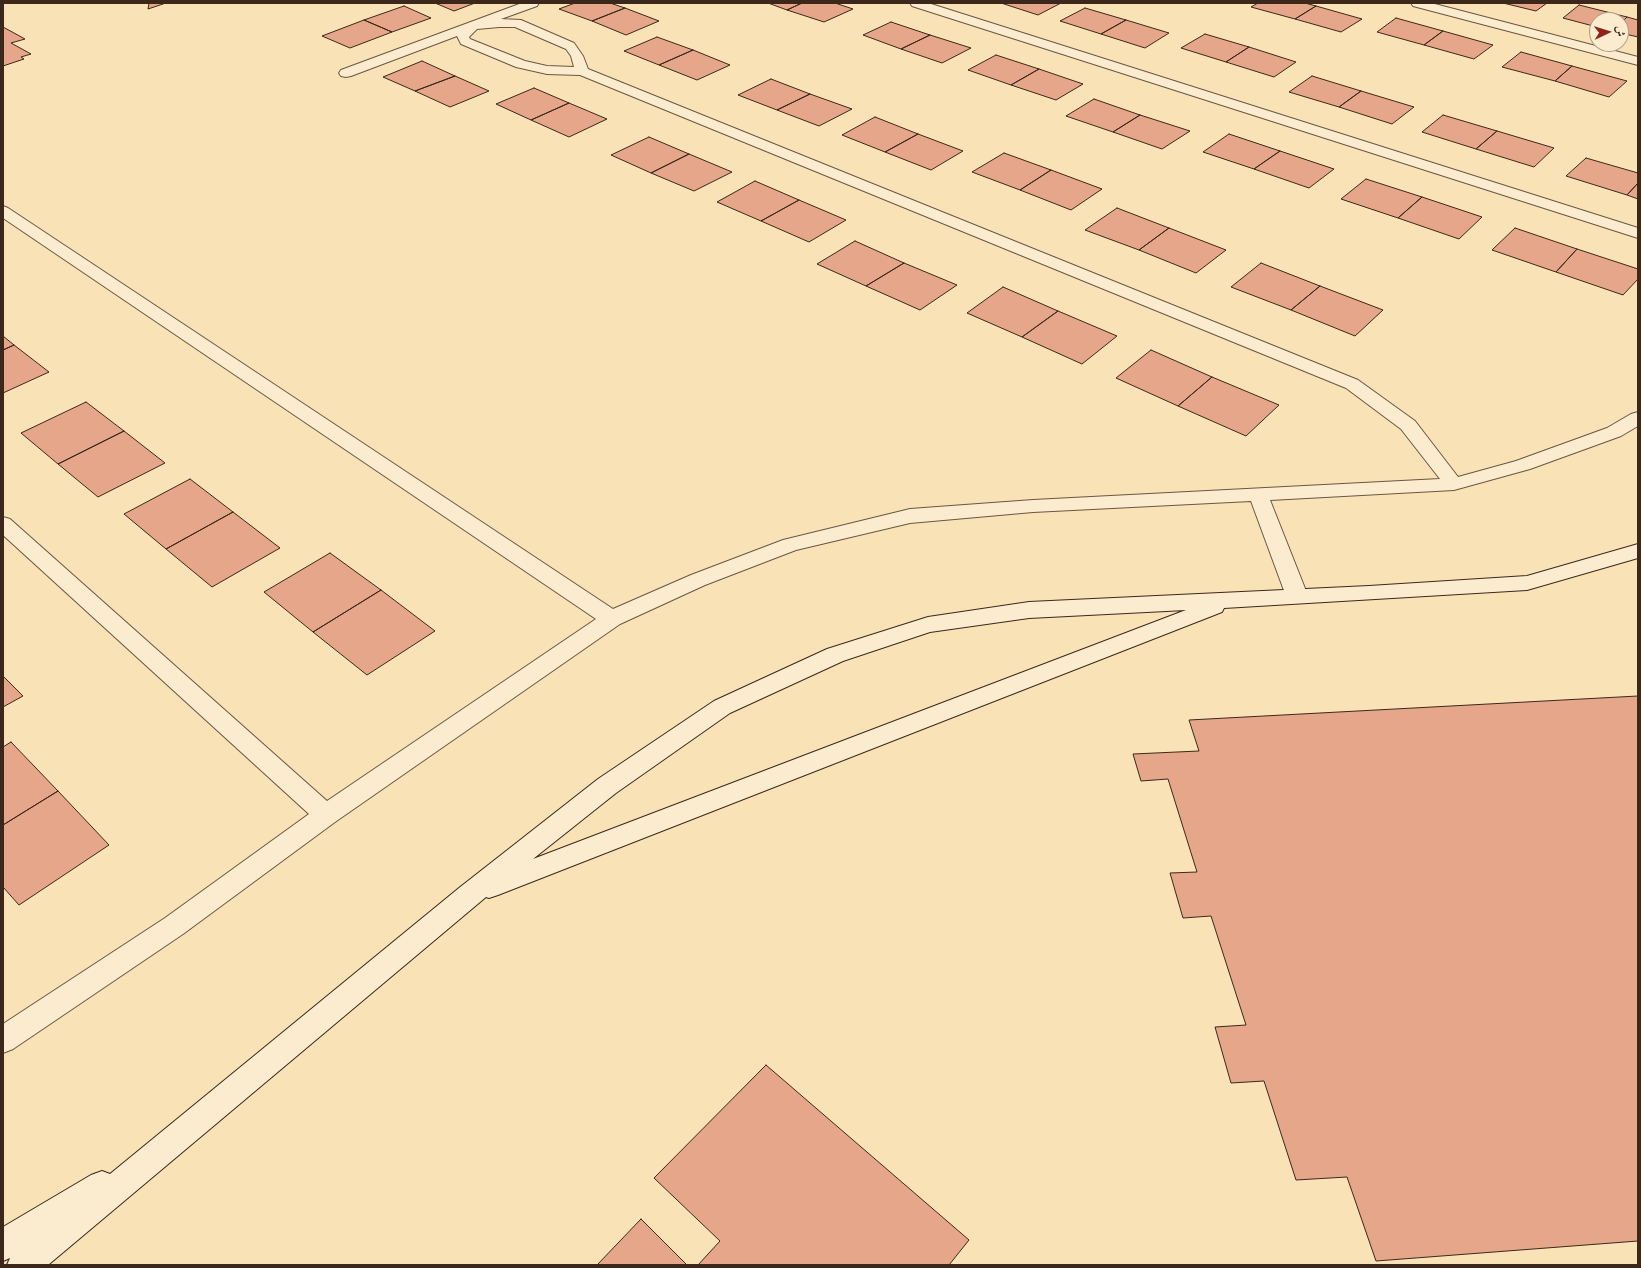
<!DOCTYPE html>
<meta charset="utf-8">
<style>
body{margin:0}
#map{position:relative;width:1641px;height:1268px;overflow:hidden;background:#f9e2b5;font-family:"IM FELL French Canon",Amiri,serif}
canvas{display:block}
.frame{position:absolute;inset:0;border:4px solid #3b281b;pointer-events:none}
.north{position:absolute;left:1589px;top:12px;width:40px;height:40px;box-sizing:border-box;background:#fbeccf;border:1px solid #ae9e87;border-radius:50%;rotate:86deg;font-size:11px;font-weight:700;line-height:16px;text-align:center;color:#3b281b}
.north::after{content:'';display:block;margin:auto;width:14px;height:18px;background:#8f2418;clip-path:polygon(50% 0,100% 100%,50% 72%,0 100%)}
</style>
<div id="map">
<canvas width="1641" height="1268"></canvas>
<div class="frame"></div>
<div class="north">ش</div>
</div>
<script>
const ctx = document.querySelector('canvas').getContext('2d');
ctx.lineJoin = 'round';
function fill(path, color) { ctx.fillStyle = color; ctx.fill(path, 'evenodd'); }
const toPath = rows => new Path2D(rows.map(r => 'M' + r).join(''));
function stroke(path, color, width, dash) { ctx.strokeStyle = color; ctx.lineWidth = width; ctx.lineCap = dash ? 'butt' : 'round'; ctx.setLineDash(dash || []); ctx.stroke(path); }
const building = toPath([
 [149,3,166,3,148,9,149,3],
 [435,3,475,3,454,11,435,3],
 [575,3,610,3,625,8,592,21,559,9,575,3],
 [768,3,802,3,787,10,768,3],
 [802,3,835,3,853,9,824,22,787,10,802,3],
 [1001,3,1061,3,1038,15,1001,3],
 [1258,3,1305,3,1316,6,1295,19,1251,7,1258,3],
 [1503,3,1547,3,1536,11,1503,3],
 [1579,5,1627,17,1621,23,1621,20,1597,20,1597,27,1563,18,1579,5],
 [404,6,431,18,392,32,364,20,404,6],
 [1316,6,1362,19,1341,32,1295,19,1316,6],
 [625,8,659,21,626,35,592,21,625,8],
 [1085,8,1126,20,1101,34,1060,21,1085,8],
 [1627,17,1638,20,1638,37,1621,33,1621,23,1627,17],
 [1396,18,1443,31,1424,45,1377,32,1396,18],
 [364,20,392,32,350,48,322,36,364,20],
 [1126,20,1169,33,1145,48,1101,34,1126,20],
 [891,22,930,35,901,49,863,35,891,22],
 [3,27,25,39,11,43,31,54,21,57,24,59,3,66,3,27],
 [1443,31,1493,45,1474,59,1424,45,1443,31],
 [1205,34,1249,47,1226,62,1181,48,1205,34],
 [930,35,971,48,942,63,901,49,930,35],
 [657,37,693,50,659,65,624,51,657,37],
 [1249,47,1296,62,1274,77,1226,62,1249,47],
 [693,50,730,65,697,80,659,65,693,50],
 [1521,52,1572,66,1555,81,1502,67,1521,52],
 [996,55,1039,69,1011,85,968,70,996,55],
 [422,61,455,76,415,91,383,77,422,61],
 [1572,66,1627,81,1609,97,1555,81,1572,66],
 [1039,69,1083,84,1056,100,1011,85,1039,69],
 [455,76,489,91,450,107,415,91,455,76],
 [1312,76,1361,91,1339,107,1289,92,1312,76],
 [771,79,810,94,777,110,738,95,771,79],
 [534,88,569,103,531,120,496,104,534,88],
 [1361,91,1414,107,1392,124,1339,107,1361,91],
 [810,94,852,109,819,126,777,110,810,94],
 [1094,99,1140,115,1113,132,1066,116,1094,99],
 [569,103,607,119,569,137,531,120,569,103],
 [1140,115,1190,131,1162,149,1113,132,1140,115],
 [1443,115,1497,131,1476,149,1422,132,1443,115],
 [875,117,918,134,885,152,842,135,875,117],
 [1497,131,1554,148,1534,167,1476,149,1497,131],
 [918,134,963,151,931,170,885,152,918,134],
 [1229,134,1280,151,1254,169,1203,152,1229,134],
 [649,137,689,154,651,173,611,155,649,137],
 [1280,151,1334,169,1309,188,1254,169,1280,151],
 [1004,153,1051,170,1020,190,972,172,1004,153],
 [689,154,732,172,694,191,651,173,689,154],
 [1586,158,1638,173,1638,183,1627,195,1566,176,1586,158],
 [1051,170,1102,189,1071,210,1020,190,1051,170],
 [1366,179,1422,197,1398,218,1341,199,1366,179],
 [755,181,799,200,761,221,717,202,755,181],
 [1638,183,1638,199,1627,195,1638,183],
 [1422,197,1482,217,1459,239,1398,218,1422,197],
 [799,200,846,220,809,242,761,221,799,200],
 [1117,208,1169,228,1139,250,1085,230,1117,208],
 [1169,228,1226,250,1196,273,1139,250,1169,228],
 [1515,228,1577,249,1556,272,1492,250,1515,228],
 [855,241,904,263,866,286,817,264,855,241],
 [1577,249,1638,269,1638,279,1623,295,1556,272,1577,249],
 [904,263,957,285,920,310,866,286,904,263],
 [1261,263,1320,286,1291,310,1231,287,1261,263],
 [1320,286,1383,310,1355,336,1291,310,1320,286],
 [1003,287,1058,311,1022,337,967,313,1003,287],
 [1058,311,1117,336,1082,364,1022,337,1058,311],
 [3,336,14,345,3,350,3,336],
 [14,345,49,372,3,393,3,350,14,345],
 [1151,350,1212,377,1178,406,1116,378,1151,350],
 [1212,377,1279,405,1246,436,1178,406,1212,377],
 [86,402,124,431,58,464,21,433,86,402],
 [124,431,165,463,98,497,58,464,124,431],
 [190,479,233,512,166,549,124,514,190,479],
 [233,512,280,548,212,587,166,549,233,512],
 [330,553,381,590,313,632,264,592,330,553],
 [381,590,435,631,367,675,313,632,381,590],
 [3,676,23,696,3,707,3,676],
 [1638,696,1638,1241,1376,1261,1347,1177,1296,1180,1264,1081,1231,1083,1215,1027,1246,1025,1211,916,1183,918,1170,873,1197,872,1168,779,1141,781,1133,754,1199,751,1189,720,1638,696],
 [11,742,58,791,3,825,3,747,11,742],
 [58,791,109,845,19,905,3,887,3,825,58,791],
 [766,1065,969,1240,949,1265,698,1265,720,1241,654,1178,766,1065],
 [641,1219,687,1265,597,1265,641,1219]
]);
fill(building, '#e5a689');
stroke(building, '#3b281b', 1);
const street = toPath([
 [522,3,539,3,537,6,501,19,521,20,574,43,583,56,588,69,1358,380,1415,421,1458,477,1516,461,1607,428,1631,414,1638,412,1638,426,1621,436,1530,469,1454,490,1270,500,1308,596,1305,601,1297,603,1289,601,1286,596,1251,501,1033,512,910,523,796,550,705,585,620,624,335,822,183,934,13,1049,3,1053,3,1024,165,918,309,814,3,535,3,517,10,519,327,801,596,619,3,218,3,206,8,208,613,609,691,575,783,540,910,509,1033,500,1440,479,1401,429,1346,388,580,75,547,74,516,67,461,44,457,36,351,76,346,77,341,76,339,73,341,70,522,3],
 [499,27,515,27,566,49,571,56,574,67,547,66,525,61,470,39,469,37,477,29,499,27],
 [910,3,928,3,1638,228,1638,238,912,6,910,3],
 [1411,3,1431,3,1638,57,1638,65,1413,6,1411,3]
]);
const secondary = toPath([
 [1638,544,1638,558,1527,590,1224,608,1222,612,498,895,489,898,486,897,48,1265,7,1265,10,1258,3,1261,3,1227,91,1175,102,1171,110,1174,459,888,598,779,714,701,827,649,928,617,1029,602,1369,586,1527,576,1638,544],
 [1186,610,533,859,616,793,730,713,843,661,930,632,1029,618,1186,610]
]);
stroke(street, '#6a5642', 2);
stroke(secondary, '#3b281b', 2);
fill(street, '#fbeccf');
fill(secondary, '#fbeccf');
</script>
